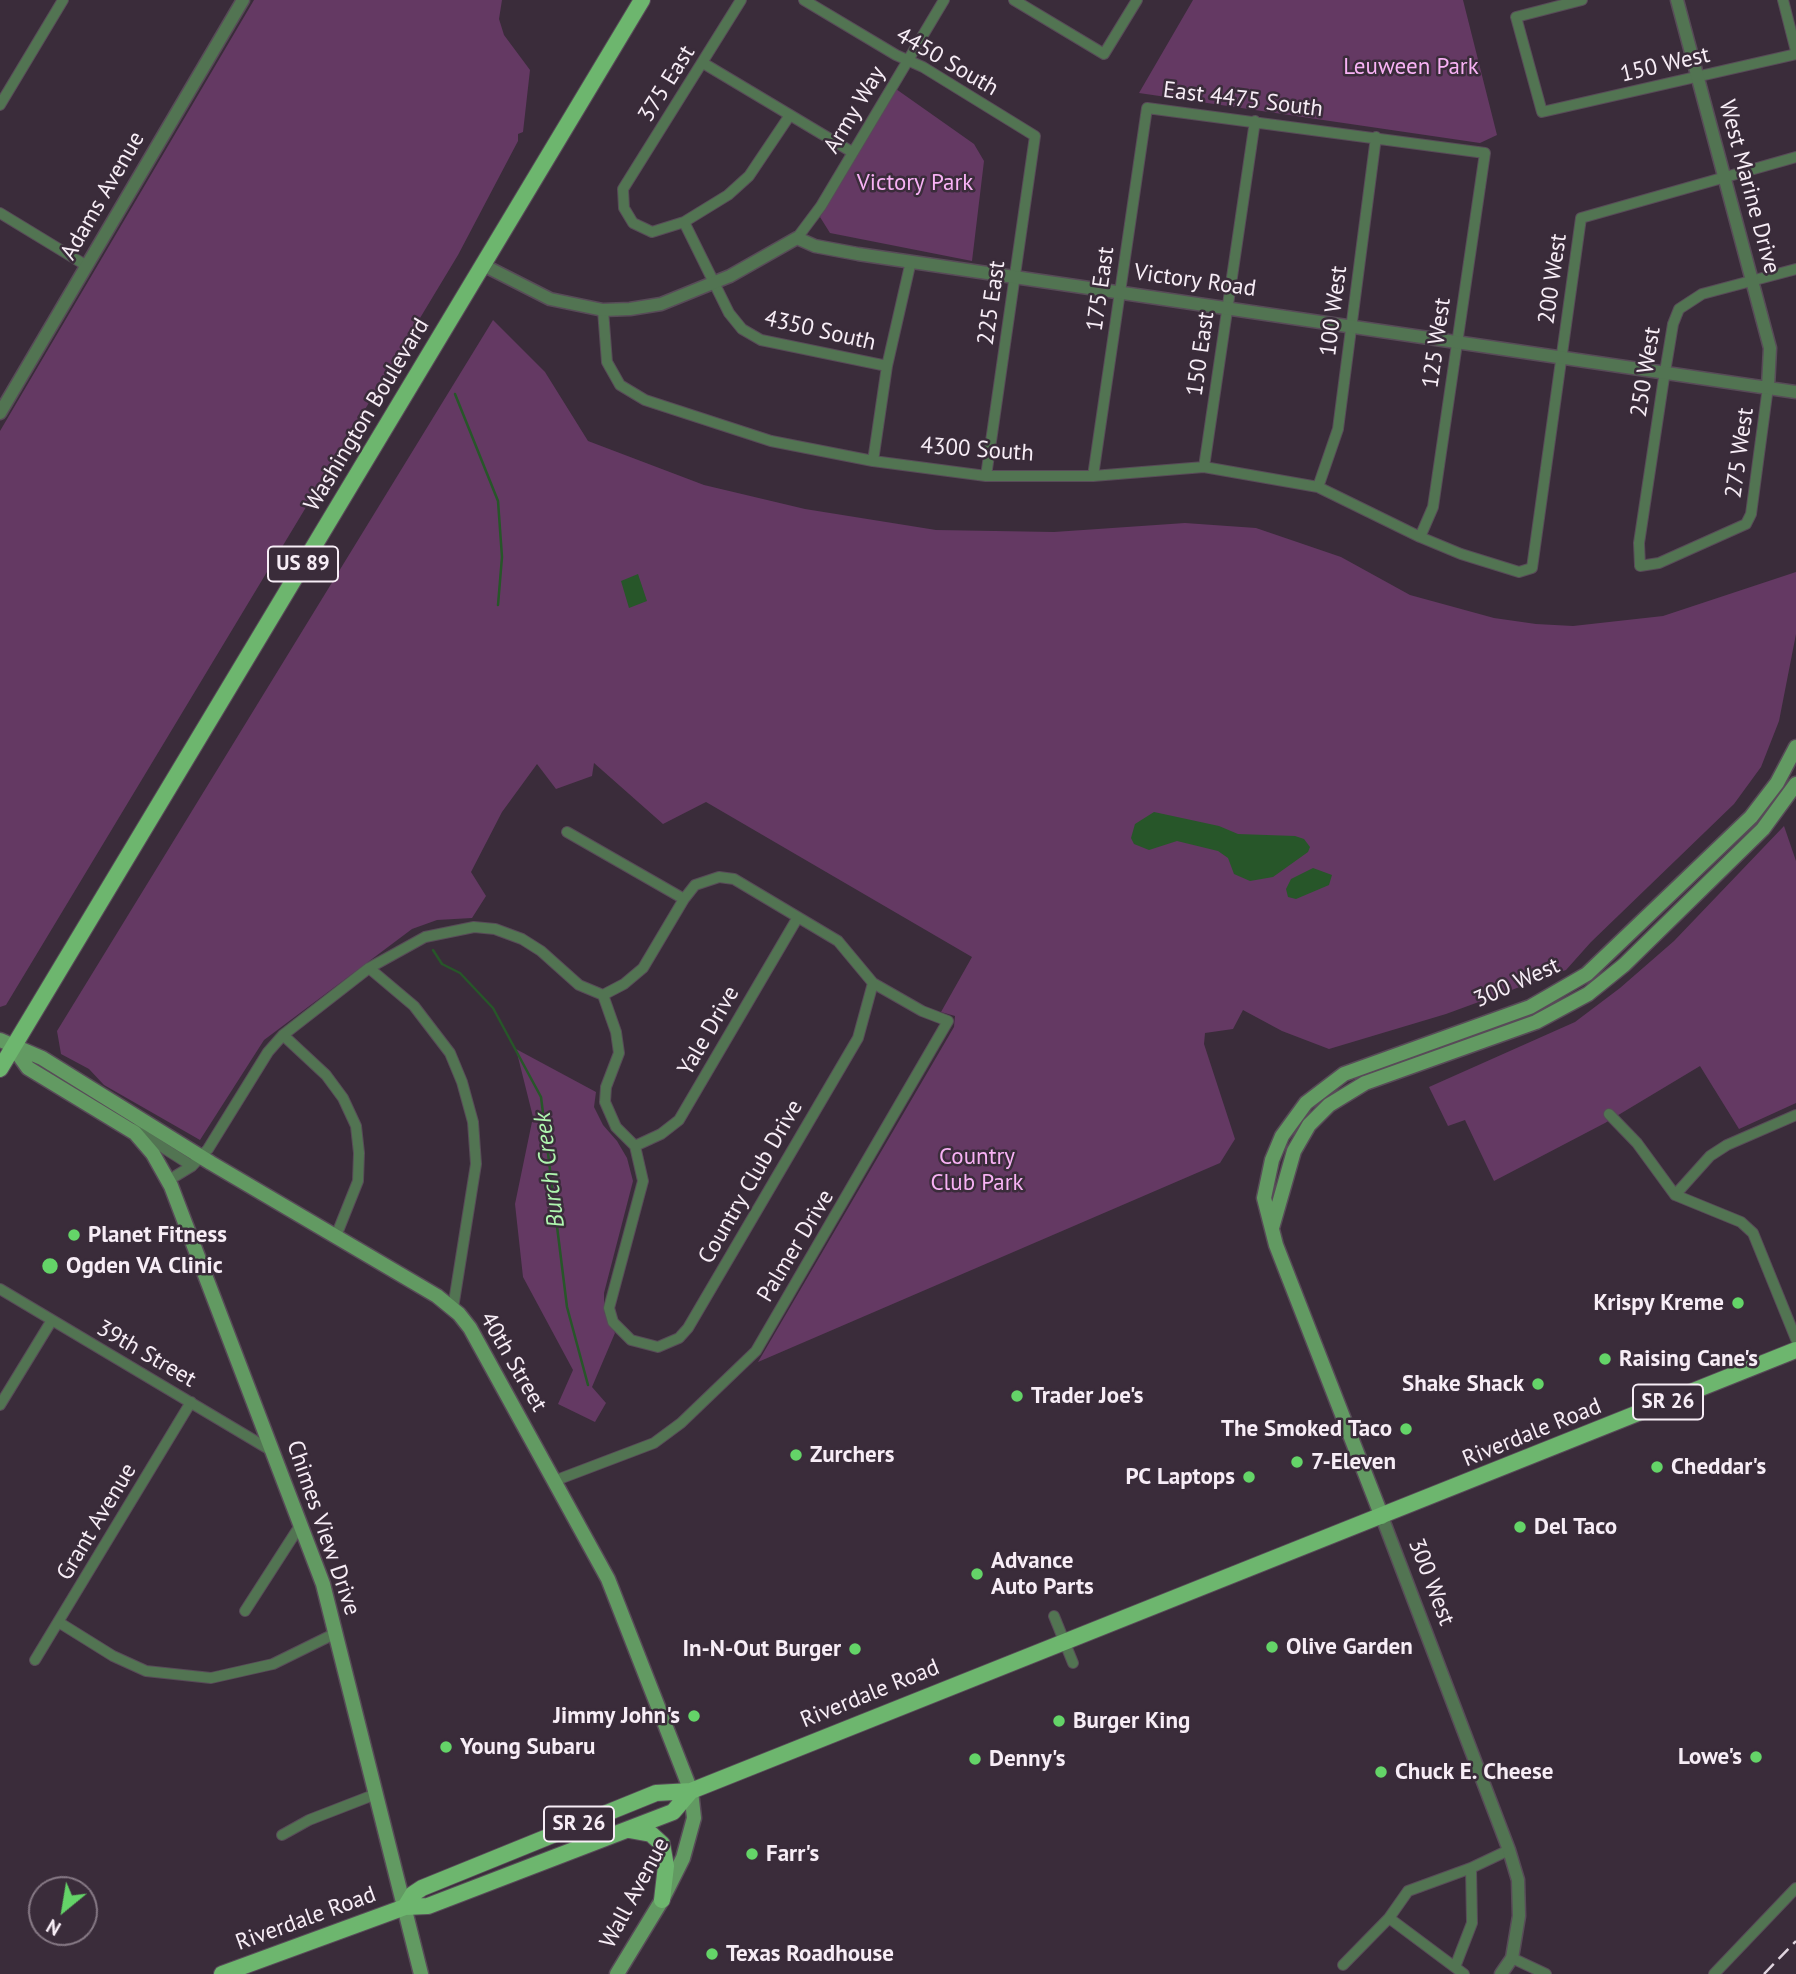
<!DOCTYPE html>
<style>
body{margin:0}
#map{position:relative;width:1796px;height:1974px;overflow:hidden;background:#3a2c3a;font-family:"PT Sans",sans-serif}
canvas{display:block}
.north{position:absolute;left:28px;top:1876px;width:70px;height:70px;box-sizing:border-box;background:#3a2c3a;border:2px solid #867985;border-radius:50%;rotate:210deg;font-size:19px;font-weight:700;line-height:28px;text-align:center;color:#f7edf6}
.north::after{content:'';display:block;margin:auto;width:24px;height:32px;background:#64d468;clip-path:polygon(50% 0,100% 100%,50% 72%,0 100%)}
</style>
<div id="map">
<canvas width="1796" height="1974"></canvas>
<div class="north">N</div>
</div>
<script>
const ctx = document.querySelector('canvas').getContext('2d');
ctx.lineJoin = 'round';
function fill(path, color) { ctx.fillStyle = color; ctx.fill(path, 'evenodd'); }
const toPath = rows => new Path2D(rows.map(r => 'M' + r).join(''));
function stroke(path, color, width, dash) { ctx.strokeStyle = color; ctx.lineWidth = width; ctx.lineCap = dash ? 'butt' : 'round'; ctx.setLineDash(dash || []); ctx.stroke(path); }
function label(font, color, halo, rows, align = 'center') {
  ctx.font = font + ' "PT Sans",sans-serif'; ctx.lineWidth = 5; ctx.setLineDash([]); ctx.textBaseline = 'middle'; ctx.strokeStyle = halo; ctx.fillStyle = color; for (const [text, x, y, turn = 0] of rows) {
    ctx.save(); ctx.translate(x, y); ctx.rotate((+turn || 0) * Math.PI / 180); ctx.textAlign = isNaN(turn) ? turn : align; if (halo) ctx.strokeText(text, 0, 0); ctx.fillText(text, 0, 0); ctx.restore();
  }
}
fill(toPath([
 [254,0,502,0,499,19,504,35,530,70,523,132,518,134,518,141,458,255,6,1005,0,1007,0,431],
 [1193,0,1463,0,1497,135,1480,143,1139,93],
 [896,89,974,144,984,161,972,261,830,233,820,217],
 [493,320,545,372,588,441,704,485,805,509,936,530,1054,532,1185,523,1256,528,1341,557,1410,595,1494,618,1536,624,1573,626,1663,616,1796,572,1796,634,1779,721,1761,767,1734,804,1591,942,1566,970,1446,1014,1329,1049,1282,1031,1243,1010,1233,1029,1205,1033,1204,1044,1235,1139,1220,1163,758,1362,954,1027,955,1016,941,1012,972,957,706,802,663,824,594,763,592,776,556,789,537,764,502,812,471,872,486,896,472,918,437,920,412,929,264,1040,200,1140,104,1085,89,1069,61,1054,57,1031],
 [1784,826,1796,861,1796,1103,1739,1129,1700,1066,1605,1123,1494,1181,1465,1120,1448,1126,1429,1087,1575,1022,1620,988,1674,941],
 [516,1049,596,1092,594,1107,603,1125,617,1141,627,1158,633,1181,604,1293,604,1312,615,1333,592,1387,606,1403,595,1422,558,1404,573,1370,523,1277,515,1204,533,1117]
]), '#643963');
fill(toPath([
 [638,574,647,601,629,608,621,581],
 [1154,812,1219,826,1238,834,1295,836,1304,839,1310,847,1308,852,1273,877,1250,881,1234,874,1228,858,1218,851,1177,841,1149,850,1134,844,1131,838,1135,824],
 [1313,868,1332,875,1329,885,1296,899,1288,897,1286,889,1291,879]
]), '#275629');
stroke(toPath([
 [455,394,498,501,502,557,498,605],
 [433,950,442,964,460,973,493,1008,541,1097,567,1307,588,1385]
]), '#275629', 2.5);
const minor = toPath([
 [741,0,623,189,624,208,633,223,652,232,684,222,728,195,749,176,790,115],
 [804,0,896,55,923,67,1035,136,986,476],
 [1014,0,1104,54,1137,0],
 [1582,0,1516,17,1542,112,1796,54],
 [1783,0,1796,51],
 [703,63,852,152],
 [0,105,63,0],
 [0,213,87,266],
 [684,222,729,313,742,329,761,340,887,366],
 [797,238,821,206,944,0],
 [603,310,607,362,620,385,645,400,771,441,873,461,986,476,1093,476,1204,467,1318,487,1420,537,1461,554,1519,572,1532,568,1581,218,1796,157],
 [1768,387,1751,514,1746,524,1659,563,1640,566,1639,543,1663,384,1673,324,1679,309,1702,294,1796,269],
 [873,461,887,366,911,261],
 [1204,467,1255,121],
 [1093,476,1147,108,1485,153,1433,507,1420,537],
 [1318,487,1338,429,1376,137],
 [567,832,684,899],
 [369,968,414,1006,450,1053,462,1082,473,1122,476,1164,453,1308],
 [603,995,616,1032,619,1053,606,1087,605,1102,616,1127,635,1146,643,1181,609,1308,613,1322,631,1340,658,1347,679,1338,688,1328,858,1038,873,983],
 [283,1035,326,1075,343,1098,356,1126,359,1153,358,1181,336,1236],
 [1609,1114,1637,1143,1675,1195,1741,1222,1753,1233,1796,1339],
 [134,1129,192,1166],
 [635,1146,661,1134,679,1120,798,917],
 [169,1180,192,1166,208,1149,268,1052,283,1035,369,968,425,937,474,927,495,929,522,939,541,951,579,985,603,995,624,984,643,968,684,899,695,885,719,877,734,879,838,941,873,983,922,1011,948,1021,756,1351,681,1423,654,1443,554,1481],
 [1675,1195,1710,1156,1727,1145,1796,1115],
 [0,1289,272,1451],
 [0,1405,52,1320],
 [245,1611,301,1524],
 [1054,1616,1073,1663],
 [60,1623,113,1656,146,1671,211,1678,273,1664,336,1633],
 [35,1660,191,1402],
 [282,1835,309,1820,376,1794],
 [1471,1868,1509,1850],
 [1512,1958,1546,1974],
 [1343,1965,1389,1918],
 [1455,1967,1472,1923,1471,1868,1408,1891,1389,1918,1464,1974],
 [1714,1974,1796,1888]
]);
const tertiary = toPath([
 [1677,0,1770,348,1768,387],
 [483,265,550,299,603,310,630,309,661,304,730,276,797,238,815,246,858,254,1796,392],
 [0,413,243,0],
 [1382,1517,1509,1850,1518,1880,1519,1916,1512,1958,1501,1974]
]);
const secondary = toPath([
 [0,1040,42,1058,211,1163,437,1296,459,1314,470,1328,608,1579,691,1791,694,1818,683,1858,662,1900,617,1974],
 [13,1047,28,1068,135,1133,153,1154,171,1186,323,1584,421,1974],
 [1272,1228,1294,1151,1309,1125,1329,1105,1365,1083,1536,1022,1588,994,1624,965,1763,829,1796,784],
 [1382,1517,1276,1245,1264,1198,1272,1160,1282,1136,1306,1103,1344,1074,1530,1007,1587,974,1751,817,1777,783,1796,747]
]);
const primary = toPath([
 [0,1069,642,0],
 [629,1830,651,1834,662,1844,666,1866,662,1900],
 [405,1907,413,1894,422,1888,656,1793,691,1791,1796,1350],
 [222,1974,405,1907,428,1906,673,1812,691,1791]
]);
stroke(minor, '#584b58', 12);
stroke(tertiary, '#584b58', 15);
stroke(secondary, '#584b58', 17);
stroke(primary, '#584b58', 18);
stroke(minor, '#527452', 10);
stroke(tertiary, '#527452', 12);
stroke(secondary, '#629a62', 14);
stroke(primary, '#6db66e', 16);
stroke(toPath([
 [1764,1974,1796,1941]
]), '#dfd4de', 2.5, [14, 7]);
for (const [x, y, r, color] of [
 [74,1235,7,"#64d468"],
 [50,1266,9,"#64d468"],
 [1738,1303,7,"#64d468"],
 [1605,1359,7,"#64d468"],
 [1538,1384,7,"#64d468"],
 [1017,1396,7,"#64d468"],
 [1406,1429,7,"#64d468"],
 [796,1455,7,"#64d468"],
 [1297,1462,7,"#64d468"],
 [1657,1467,7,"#64d468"],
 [1249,1477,7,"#64d468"],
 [1520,1527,7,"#64d468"],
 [977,1574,7,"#64d468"],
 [1272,1647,7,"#64d468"],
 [855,1649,7,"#64d468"],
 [694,1716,7,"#64d468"],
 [1059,1721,7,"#64d468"],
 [446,1747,7,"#64d468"],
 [1756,1757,7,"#64d468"],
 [975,1759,7,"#64d468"],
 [1381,1772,7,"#64d468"],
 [752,1854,7,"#64d468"],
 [712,1954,7,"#64d468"]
]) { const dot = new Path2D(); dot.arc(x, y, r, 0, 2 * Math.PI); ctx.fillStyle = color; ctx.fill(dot); stroke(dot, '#3a2c3a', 2.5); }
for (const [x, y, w] of [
 [303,564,70],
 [1668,1402,70],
 [579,1824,70]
]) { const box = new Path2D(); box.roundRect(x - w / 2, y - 17.5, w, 35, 5); ctx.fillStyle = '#3a2c3a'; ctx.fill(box); stroke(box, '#f7edf6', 2); }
label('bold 21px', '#f7edf6', null, [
 ["US 89",303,564],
 ["SR 26",1668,1402],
 ["SR 26",579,1824]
]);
label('23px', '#f7edf6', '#3a2c3a', [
 ["4450 South",947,62,30],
 ["150 West",1665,65,-13],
 ["375 East",667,84,-58],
 ["East 4475 South",1243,100,7],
 ["Army Way",855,110,-59],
 ["West Marine Drive",1749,187,75],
 ["Adams Avenue",103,196,-60],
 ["200 West",1553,279,-82],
 ["Victory Road",1195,281,8],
 ["175 East",1101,289,-82],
 ["225 East",992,303,-82],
 ["100 West",1334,311,-83],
 ["4350 South",820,331,13],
 ["125 West",1437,343,-82],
 ["150 East",1201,354,-82],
 ["250 West",1646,372,-81],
 ["Washington Boulevard",367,415,-59],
 ["4300 South",977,450,4],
 ["275 West",1740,453,-82],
 ["300 West",1517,983,-24],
 ["Yale Drive",709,1031,-60],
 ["Country Club Drive",751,1182,-60],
 ["Palmer Drive",796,1246,-59],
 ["39th Street",146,1354,30],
 ["40th Street",513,1362,60],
 ["Riverdale Road",1532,1433,-22],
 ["Grant Avenue",97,1522,-59],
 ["Chimes View Drive",323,1528,71],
 ["300 West",1431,1582,69],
 ["Riverdale Road",870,1694,-22],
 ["Wall Avenue",635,1893,-62],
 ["Riverdale Road",306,1919,-20]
]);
label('23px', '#f8b2f5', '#3a2c3a', [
 ["Leuween Park",1411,67],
 ["Victory Park",915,183],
 ["Country",977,1157],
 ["Club Park",977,1183]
]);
label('bold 23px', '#f7edf6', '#3a2c3a', [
 ["Planet Fitness",88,1235],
 ["Ogden VA Clinic",66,1266],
 ["Krispy Kreme",1724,1303,"right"],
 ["Raising Cane's",1619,1359],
 ["Shake Shack",1524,1384,"right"],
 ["Trader Joe's",1031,1396],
 ["The Smoked Taco",1392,1429,"right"],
 ["Zurchers",810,1455],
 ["7-Eleven",1311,1462],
 ["Cheddar's",1671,1467],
 ["PC Laptops",1235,1477,"right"],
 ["Del Taco",1534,1527],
 ["Advance",991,1561],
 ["Auto Parts",991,1587],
 ["Olive Garden",1286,1647],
 ["In-N-Out Burger",841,1649,"right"],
 ["Jimmy John's",680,1716,"right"],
 ["Burger King",1073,1721],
 ["Young Subaru",460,1747],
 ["Lowe's",1742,1757,"right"],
 ["Denny's",989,1759],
 ["Chuck E. Cheese",1395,1772],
 ["Farr's",766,1854],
 ["Texas Roadhouse",726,1954]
], 'left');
label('italic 24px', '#aff6af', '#3a2c3a', [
 ["Burch Creek",550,1170,-97]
]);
</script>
